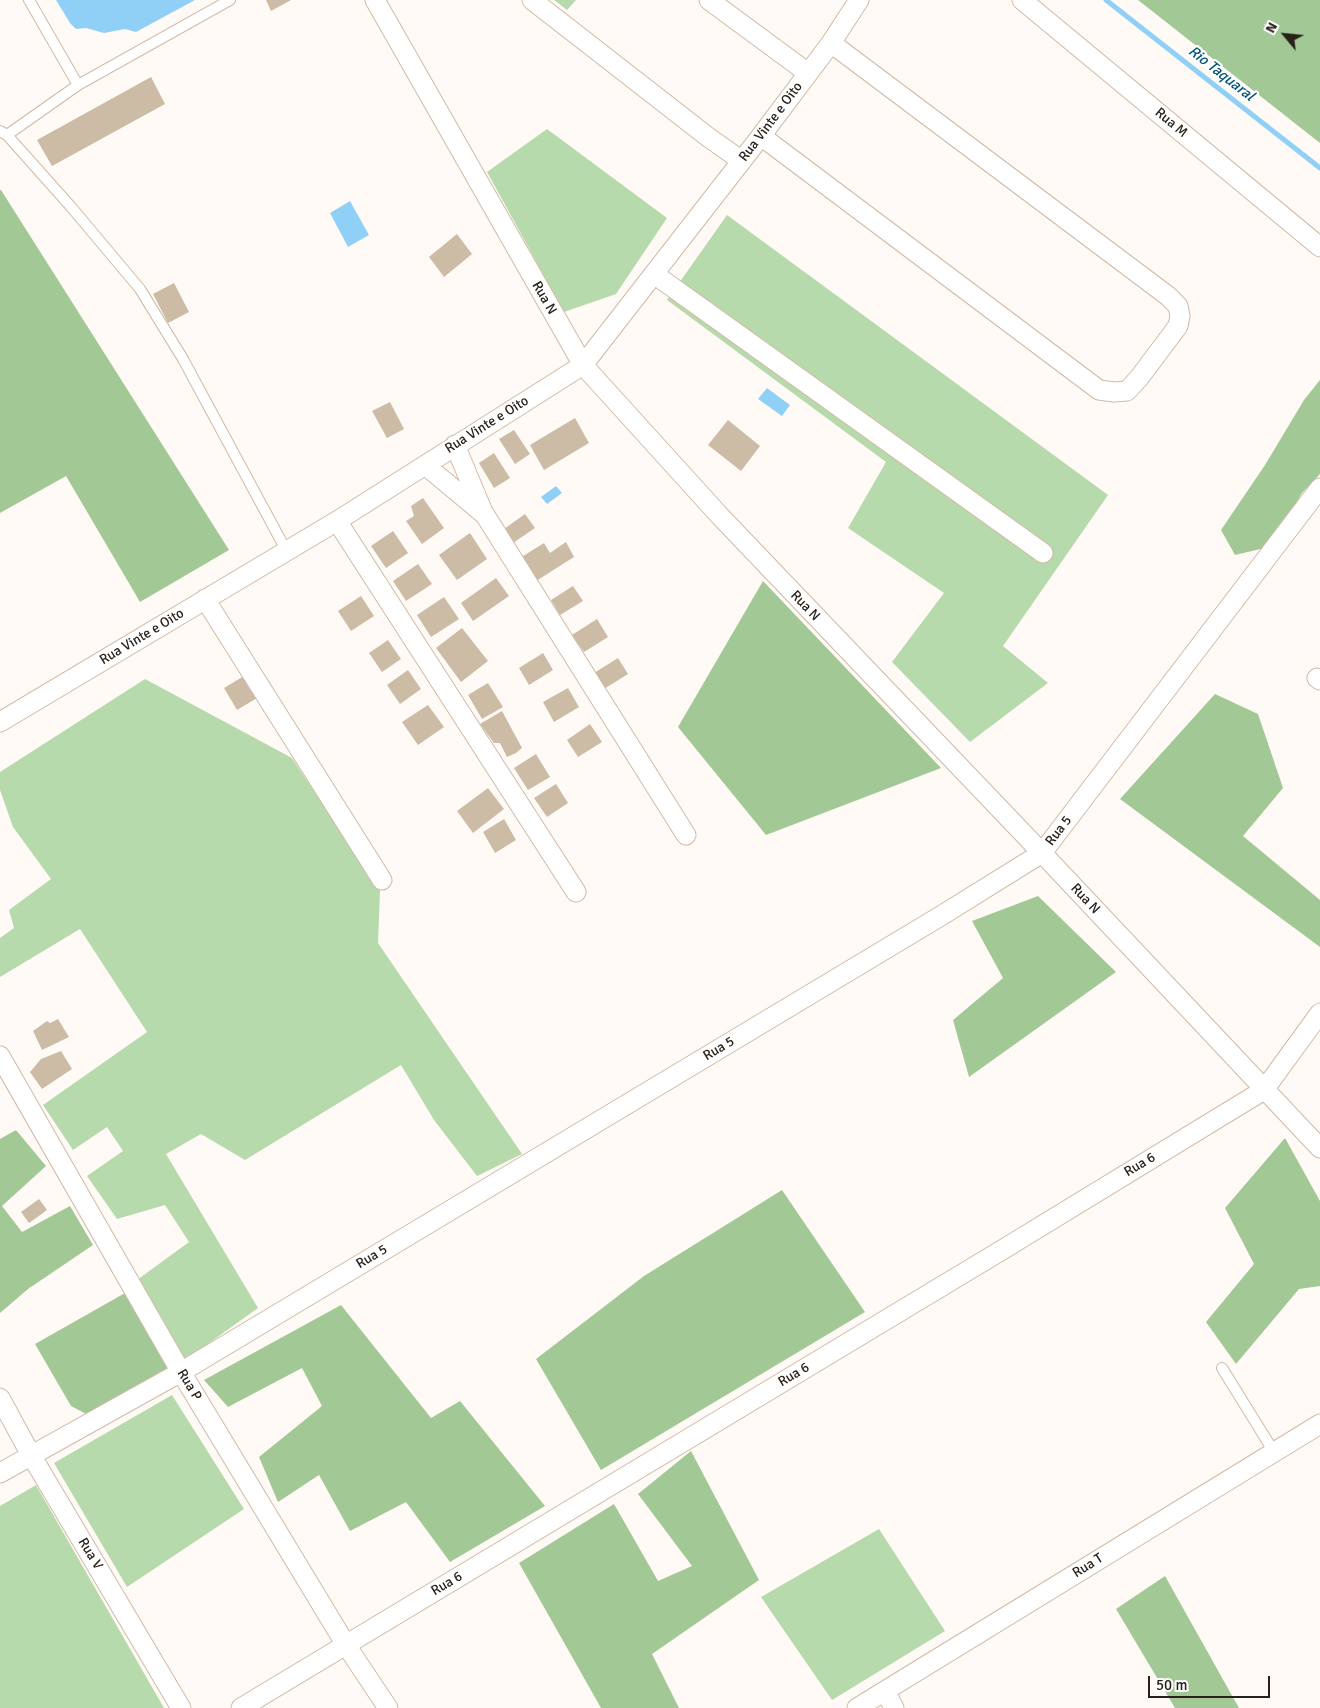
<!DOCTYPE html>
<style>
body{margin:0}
#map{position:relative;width:1320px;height:1708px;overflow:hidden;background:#fffaf6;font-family:Signika,sans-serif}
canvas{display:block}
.north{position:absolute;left:1260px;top:10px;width:50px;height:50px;-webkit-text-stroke:4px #fff;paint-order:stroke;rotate:298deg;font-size:14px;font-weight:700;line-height:20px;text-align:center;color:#282019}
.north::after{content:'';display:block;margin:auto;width:18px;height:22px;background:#282019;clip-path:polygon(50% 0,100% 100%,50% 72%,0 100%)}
.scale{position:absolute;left:1148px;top:1676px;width:122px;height:22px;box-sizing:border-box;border:2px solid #282019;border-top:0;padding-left:6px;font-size:15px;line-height:18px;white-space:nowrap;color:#282019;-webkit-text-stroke:4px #fff;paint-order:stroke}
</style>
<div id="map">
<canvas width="1320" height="1708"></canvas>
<div class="north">N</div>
<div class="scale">50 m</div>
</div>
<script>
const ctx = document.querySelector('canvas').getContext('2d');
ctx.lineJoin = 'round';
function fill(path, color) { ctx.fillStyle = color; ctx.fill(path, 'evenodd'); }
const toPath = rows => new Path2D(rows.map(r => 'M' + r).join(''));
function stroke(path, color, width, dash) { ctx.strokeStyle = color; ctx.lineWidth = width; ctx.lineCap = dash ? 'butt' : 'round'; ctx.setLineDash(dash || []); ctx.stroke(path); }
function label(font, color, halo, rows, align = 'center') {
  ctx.font = font + ' Signika,sans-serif'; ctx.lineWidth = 4.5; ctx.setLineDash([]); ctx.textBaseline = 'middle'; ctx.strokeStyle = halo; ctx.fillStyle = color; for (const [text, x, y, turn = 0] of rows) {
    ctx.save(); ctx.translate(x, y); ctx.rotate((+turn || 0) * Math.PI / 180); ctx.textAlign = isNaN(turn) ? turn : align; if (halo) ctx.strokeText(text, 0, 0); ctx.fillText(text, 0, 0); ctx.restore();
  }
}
fill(toPath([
 [554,0,576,0,567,10],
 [547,129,667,218,616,294,564,312,487,172],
 [727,215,1108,495,1003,646,1048,683,970,742,892,662,944,593,848,528,886,462,667,300],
 [145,679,292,758,380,891,378,943,522,1154,477,1176,434,1120,401,1065,245,1160,201,1134,166,1154,258,1308,184,1361,137,1280,189,1242,165,1205,117,1219,87,1176,123,1151,107,1127,73,1150,43,1105,147,1032,80,929,0,977,0,938,14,928,9,910,51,879,13,827,0,790,0,772],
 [172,1395,244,1509,127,1587,54,1463],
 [36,1485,164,1708,0,1708,0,1506],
 [879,1529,945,1631,832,1700,761,1597]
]), '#b7daac');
fill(toPath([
 [1138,0,1320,0,1320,143],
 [0,190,1,190,229,550,140,602,66,476,0,513],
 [1320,380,1320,474,1302,493,1269,547,1235,555,1221,530,1265,465,1304,400],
 [763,581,941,768,766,835,678,727],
 [1215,694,1258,714,1283,788,1243,836,1320,900,1320,947,1120,799],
 [1038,896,1116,972,969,1077,953,1020,1003,978,972,921],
 [16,1130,46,1166,2,1206,22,1232,70,1206,93,1245,28,1289,0,1313,0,1139],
 [1285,1138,1320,1201,1320,1286,1299,1289,1236,1364,1206,1322,1254,1264,1225,1208],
 [782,1190,865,1312,601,1470,536,1359,644,1276],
 [125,1293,171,1373,90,1416,71,1406,35,1344],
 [341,1305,431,1418,460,1401,545,1506,450,1562,406,1502,350,1531,319,1475,278,1502,259,1457,322,1406,302,1368,228,1407,204,1380],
 [691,1451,759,1580,652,1654,679,1708,601,1708,519,1563,614,1504,658,1581,692,1566,638,1494],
 [1165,1576,1239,1708,1175,1708,1116,1609]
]), '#a2c995');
fill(toPath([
 [56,0,195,0,136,32,125,29,104,33,86,28,76,29,70,23],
 [350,201,369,235,348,247,330,213],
 [767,388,790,405,782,416,758,399],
 [556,486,562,493,547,504,541,497]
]), '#91d0f6');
stroke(toPath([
 [1106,0,1320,168]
]), '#91d0f6', 5);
fill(toPath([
 [266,0,291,0,271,11],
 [151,77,165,104,52,166,37,140],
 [457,234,472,254,444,277,429,257],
 [174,283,189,312,168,323,153,294],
 [390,402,404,429,387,438,372,411],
 [575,418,589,443,544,470,530,445],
 [728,420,760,446,741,471,708,445],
 [514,430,530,454,515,464,499,439],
 [494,453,510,478,494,488,479,463],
 [423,498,444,528,422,544,406,521,414,516,411,506],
 [525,514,535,528,513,543,504,529],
 [393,531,408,553,386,568,371,546],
 [470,533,487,559,457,580,439,555],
 [566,542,574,557,536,581,520,558,544,543,550,553],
 [418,564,432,584,406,601,393,581],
 [496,578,509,596,473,621,461,603],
 [573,586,583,601,560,615,551,600],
 [361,596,374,616,351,631,338,611],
 [444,597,459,619,431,637,417,615],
 [597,619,608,637,584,652,572,635],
 [462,628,488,661,461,682,436,648],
 [388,640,401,659,382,672,369,653],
 [543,653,553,670,529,685,519,668],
 [618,658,628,674,604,689,594,673],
 [408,670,421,689,400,704,387,685],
 [244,676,257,698,237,710,224,688],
 [488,683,503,707,482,719,468,695],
 [568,688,579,707,554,722,543,702],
 [428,705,444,727,418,745,402,722],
 [502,711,522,748,516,753,507,757,500,743,494,743,480,724],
 [590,724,602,742,578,757,567,740],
 [536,754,550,777,528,790,514,768],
 [556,784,568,803,547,817,534,798],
 [488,788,504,809,473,833,457,811],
 [504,819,516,840,495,853,483,832],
 [58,1019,69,1037,42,1050,33,1031,47,1021,50,1023],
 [61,1051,72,1069,42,1089,30,1072,41,1059],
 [39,1199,47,1210,29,1223,21,1212]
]), '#ccbba5');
const service = toPath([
 [29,0,78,85],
 [0,131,7,135,78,85,230,0],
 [7,135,72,208,140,289,183,359,286,550],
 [1222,1368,1274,1452]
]);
const minor = toPath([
 [375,0,583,365,719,515,1042,853,1320,1148],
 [532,0,708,137,742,161],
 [709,0,808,73],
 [1022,0,1320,247],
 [761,136,1099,390,1114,392,1127,391,1139,378,1178,326,1180,316,1178,306,1168,296,831,43],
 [654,274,1043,553],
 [455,445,483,512],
 [425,465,485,515,686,835],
 [337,521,576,892],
 [205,599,382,880],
 [1317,678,1320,680],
 [0,722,337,521,583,365,761,136,831,43,859,0],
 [0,1056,181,1372,346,1645,388,1708],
 [0,1398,31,1455,181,1708],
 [0,1473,181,1372,939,917,1042,853,1320,488],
 [885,1691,894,1708],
 [241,1708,1002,1250,1264,1090,1320,1013],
 [857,1708,1320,1424]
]);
stroke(service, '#d0baa7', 12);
stroke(minor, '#d0baa7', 21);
stroke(service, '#fff', 10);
stroke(minor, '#fff', 19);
label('14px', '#282019', '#fff', [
 ["Rua Vinte e Oito",771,122,-53],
 ["Rua M",1171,123,40],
 ["Rua N",544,298,60],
 ["Rua Vinte e Oito",487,425,-32],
 ["Rua N",805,606,46],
 ["Rua Vinte e Oito",142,637,-31],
 ["Rua 5",1059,831,-53],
 ["Rua N",1085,899,47],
 ["Rua 5",719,1049,-31],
 ["Rua 6",1140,1165,-31],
 ["Rua 5",372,1257,-31],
 ["Rua 6",794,1375,-31],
 ["Rua P",189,1385,59],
 ["Rua V",90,1554,59],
 ["Rua T",1088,1566,-32],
 ["Rua 6",447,1584,-31]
]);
label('italic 15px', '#005478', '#fff', [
 ["Rio Taquaral",1221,74,38]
]);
</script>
